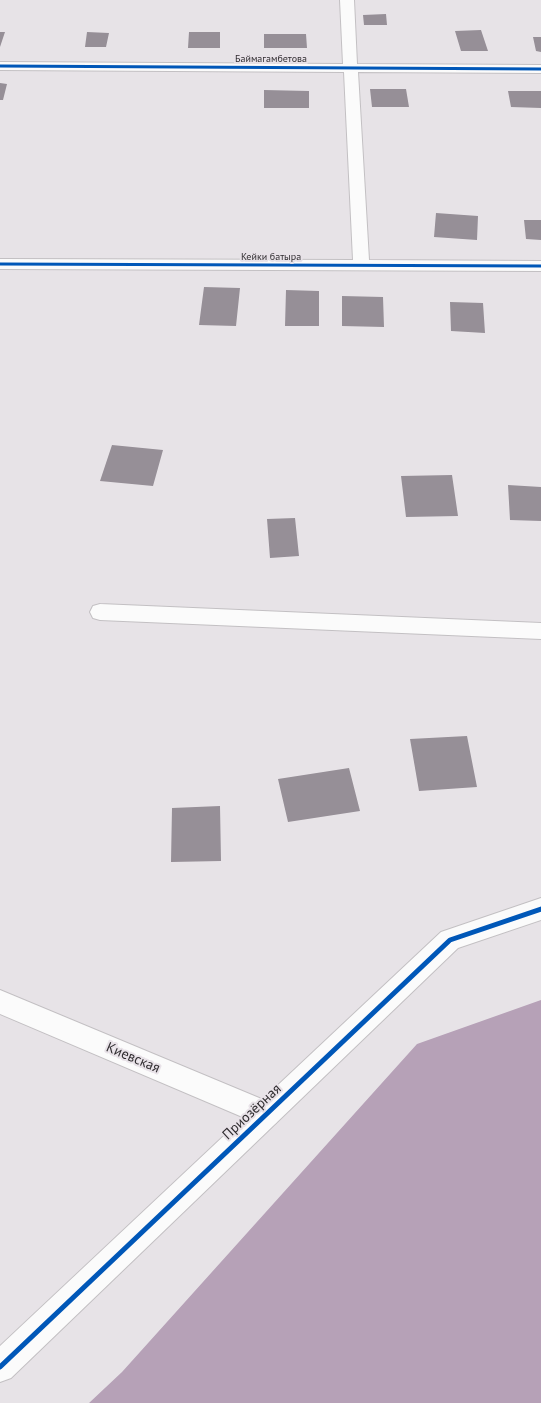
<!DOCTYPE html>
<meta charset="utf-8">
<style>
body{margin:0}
canvas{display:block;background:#e7e3e7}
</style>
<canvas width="541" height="1403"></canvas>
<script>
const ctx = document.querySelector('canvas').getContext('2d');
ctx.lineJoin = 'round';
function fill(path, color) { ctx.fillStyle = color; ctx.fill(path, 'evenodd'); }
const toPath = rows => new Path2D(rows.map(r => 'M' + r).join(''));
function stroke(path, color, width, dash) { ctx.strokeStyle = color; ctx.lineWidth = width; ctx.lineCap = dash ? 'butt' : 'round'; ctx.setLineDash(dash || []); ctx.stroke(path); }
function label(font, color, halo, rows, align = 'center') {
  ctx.font = font + ' "PT Sans",sans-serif'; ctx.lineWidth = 4; ctx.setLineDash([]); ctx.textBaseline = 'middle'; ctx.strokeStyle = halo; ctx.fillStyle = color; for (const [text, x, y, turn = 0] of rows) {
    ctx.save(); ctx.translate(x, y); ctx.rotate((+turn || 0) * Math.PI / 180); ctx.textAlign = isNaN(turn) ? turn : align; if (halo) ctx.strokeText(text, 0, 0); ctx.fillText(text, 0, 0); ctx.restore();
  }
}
fill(toPath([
 [541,1000,541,1403,89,1403,122,1372,417,1044]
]), '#b6a1b7');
fill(toPath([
 [386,14,387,25,364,25,363,15],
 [481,30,488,51,461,51,455,31],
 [0,32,5,32,0,47],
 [87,32,109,33,106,47,85,47],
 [189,32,220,32,220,48,188,48],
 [264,34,306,34,307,48,264,48],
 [533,37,541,37,541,52,536,51],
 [0,83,7,84,3,100,0,100],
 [370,89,406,89,409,107,372,107],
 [264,90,309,91,309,108,264,108],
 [508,91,541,91,541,108,511,107],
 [436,213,478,216,477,240,434,237],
 [524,220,541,220,541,240,526,239],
 [204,287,240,288,236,326,199,325],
 [286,290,319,291,319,326,285,326],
 [342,296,383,297,384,327,342,326],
 [450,302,483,303,485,333,451,331],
 [112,445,163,450,153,486,100,481],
 [452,475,458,516,406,517,401,476],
 [508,485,541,487,541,521,510,520],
 [295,518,299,556,270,558,267,519],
 [467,736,477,787,419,791,410,739],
 [349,768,360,811,288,822,278,779],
 [220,806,221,861,171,862,172,808]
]), '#968f97');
const minor = toPath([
 [340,0,354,0,357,64,541,65,541,73,358,72,369,260,541,261,541,271,0,269,0,259,353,260,344,72,0,70,0,62,343,64,340,0],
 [100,604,541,623,541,639,100,620,93,618,90,612,93,606,100,604],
 [0,990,276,1105,280,1114,276,1123,266,1127,0,1014,0,990]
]);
const tertiary = toPath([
 [541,898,541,920,458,948,11,1378,0,1382,0,1346,441,932,541,898]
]);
stroke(minor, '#c3c0c3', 2);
stroke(tertiary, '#c3c0c3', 2);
fill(minor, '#fbfbfb');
fill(tertiary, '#fbfbfb');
stroke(toPath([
 [0,66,541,69],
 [0,264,541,266]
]), '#0057b8', 3);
stroke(toPath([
 [0,1367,450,940,541,909]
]), '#0057b8', 5);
label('10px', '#302d30', '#e8e2e8', [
 ["Баймагамбетова",271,59],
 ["Кейки батыра",271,257]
]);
label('14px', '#302d30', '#e8e2e8', [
 ["Киевская",133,1058,23],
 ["Приозёрная",252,1112,-43]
]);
</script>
